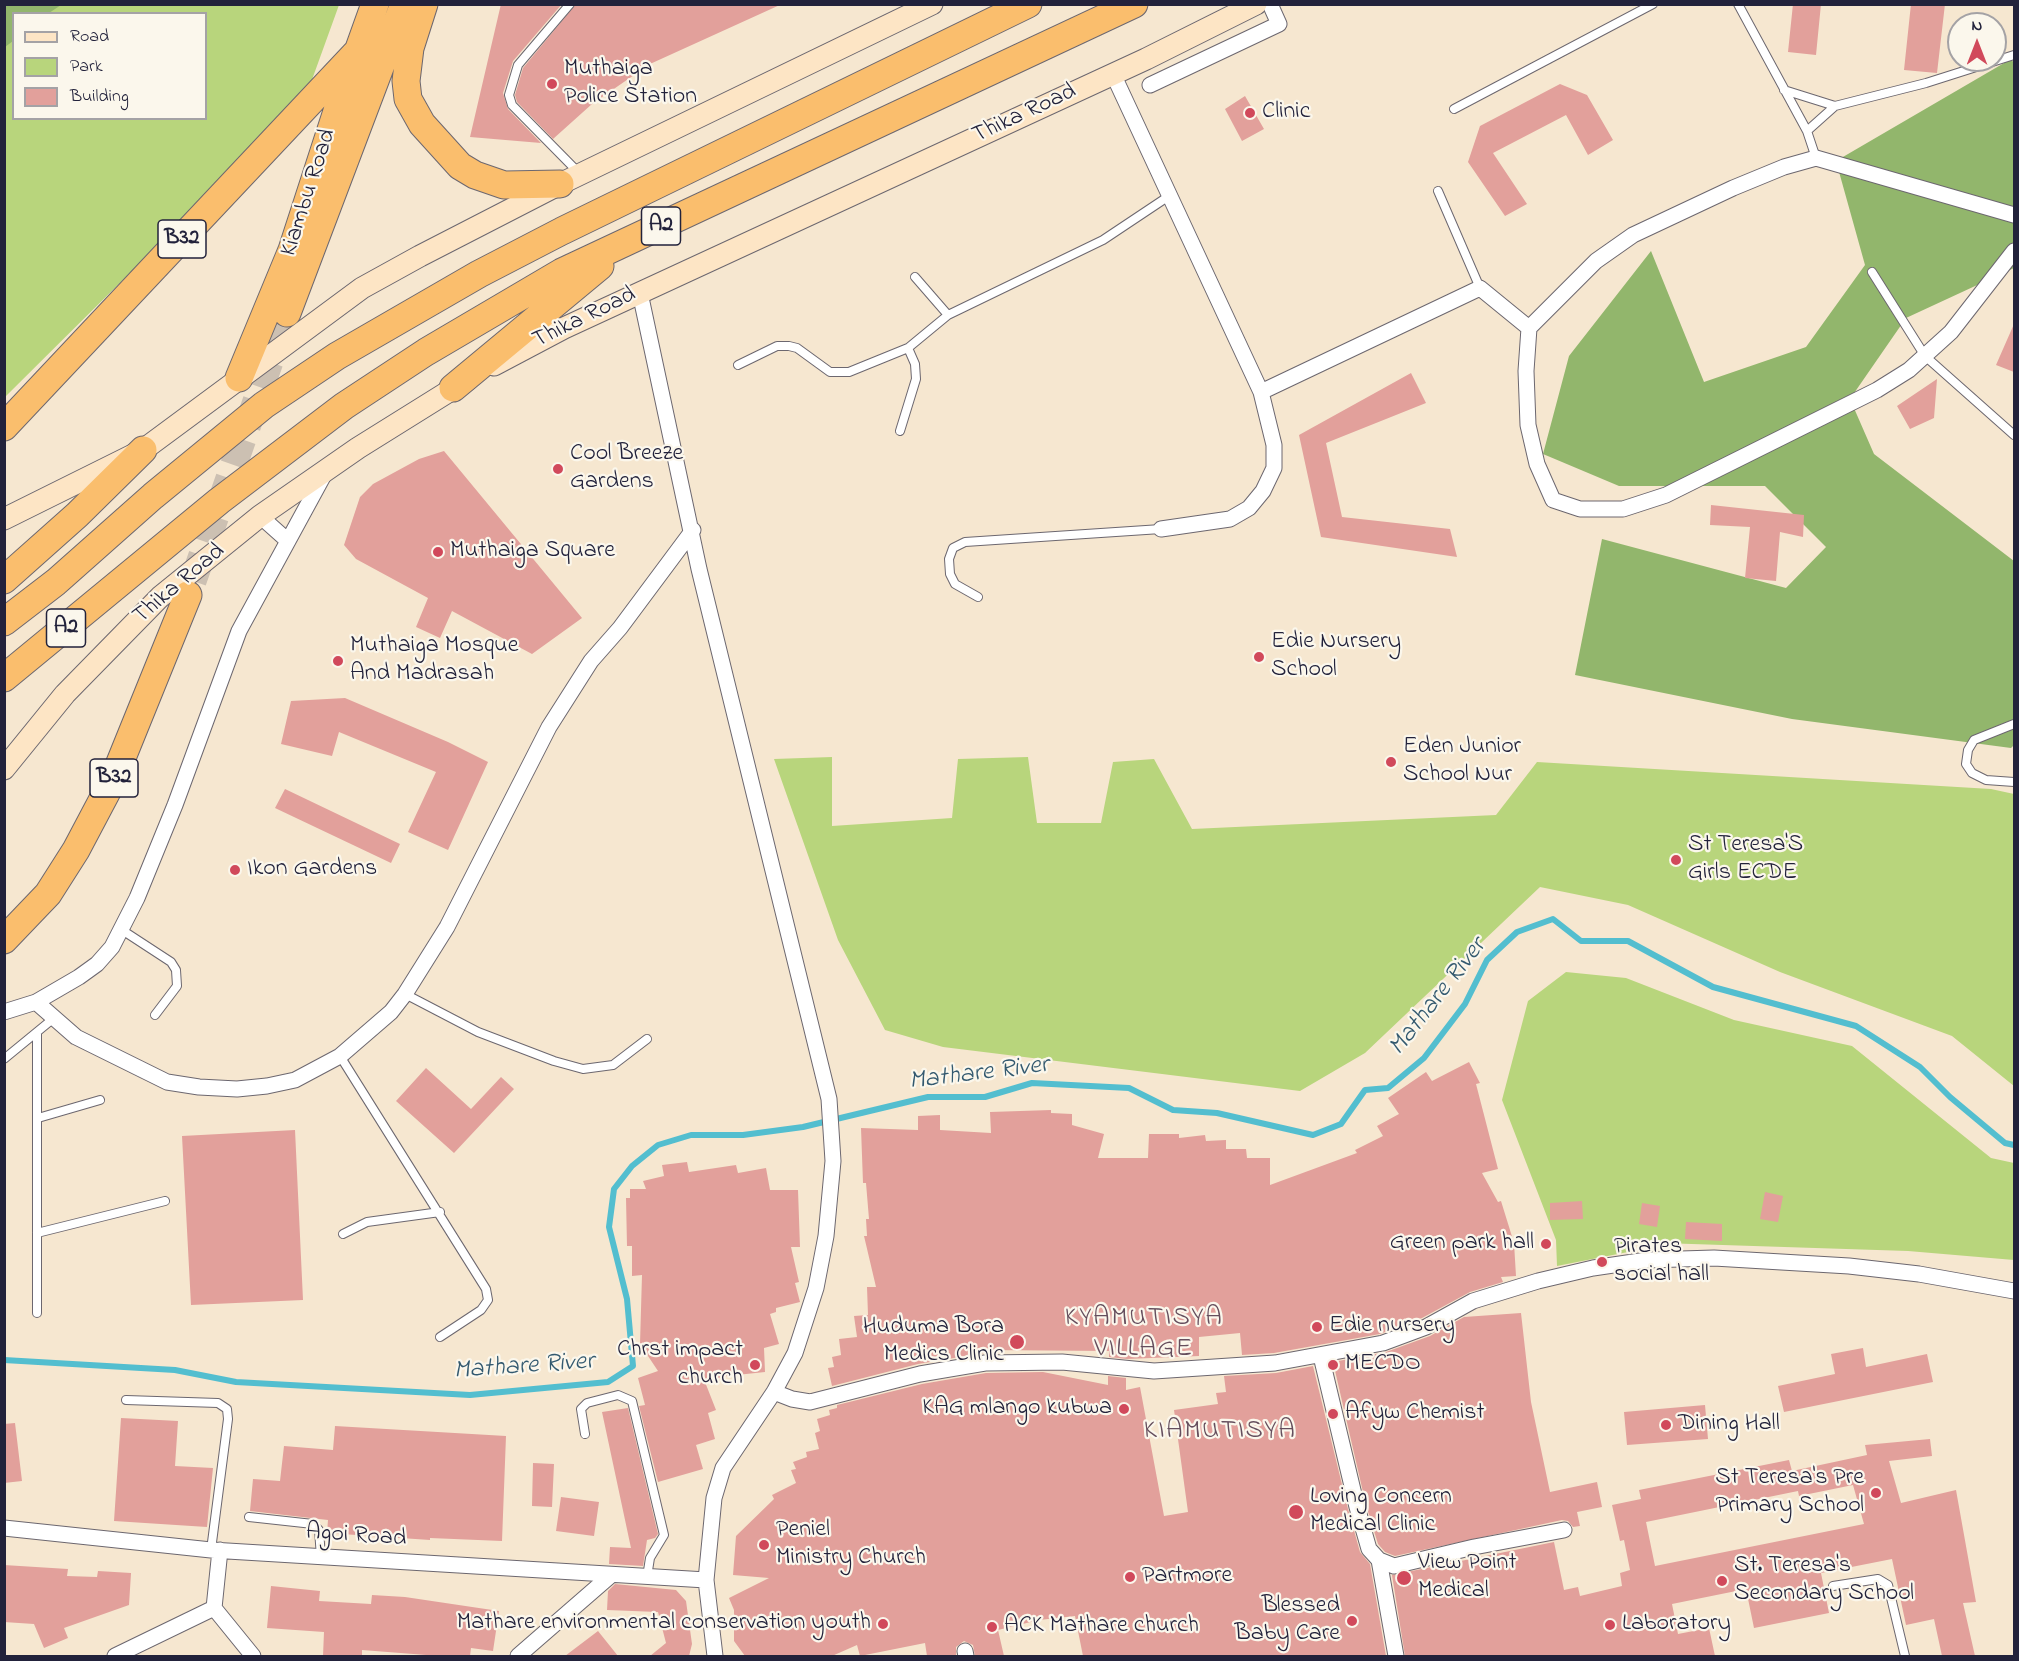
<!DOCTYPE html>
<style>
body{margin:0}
#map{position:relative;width:2019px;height:1661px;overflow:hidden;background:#f6e7d0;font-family:"Indie Flower",sans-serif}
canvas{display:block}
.frame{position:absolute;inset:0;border:6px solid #22223b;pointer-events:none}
.legend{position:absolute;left:12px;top:12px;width:195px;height:108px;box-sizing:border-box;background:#fbf7ec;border:2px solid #a4a2a5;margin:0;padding:8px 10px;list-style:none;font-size:18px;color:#22223b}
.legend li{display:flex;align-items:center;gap:12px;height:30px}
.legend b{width:30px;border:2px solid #a4a2a5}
.north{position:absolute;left:1947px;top:12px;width:60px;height:60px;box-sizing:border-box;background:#fbf7ec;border:2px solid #a4a2a5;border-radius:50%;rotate:0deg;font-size:16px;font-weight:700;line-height:24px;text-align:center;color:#22223b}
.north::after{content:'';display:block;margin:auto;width:21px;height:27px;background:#d1495b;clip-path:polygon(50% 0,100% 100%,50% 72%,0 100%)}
</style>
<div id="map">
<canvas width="2019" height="1661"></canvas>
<div class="frame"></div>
<ul class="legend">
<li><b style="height:8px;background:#fde5c5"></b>Road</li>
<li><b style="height:16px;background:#b8d57c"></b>Park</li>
<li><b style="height:16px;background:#e2a09b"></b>Building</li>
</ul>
<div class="north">N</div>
</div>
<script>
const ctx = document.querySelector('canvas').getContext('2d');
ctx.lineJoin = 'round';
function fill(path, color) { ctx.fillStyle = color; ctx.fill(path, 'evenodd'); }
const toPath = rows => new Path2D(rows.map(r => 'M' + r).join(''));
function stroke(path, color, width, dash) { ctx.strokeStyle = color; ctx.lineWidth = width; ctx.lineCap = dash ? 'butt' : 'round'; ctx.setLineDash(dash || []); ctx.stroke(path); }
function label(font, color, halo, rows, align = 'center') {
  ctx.font = font + ' "Indie Flower",sans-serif'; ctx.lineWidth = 4.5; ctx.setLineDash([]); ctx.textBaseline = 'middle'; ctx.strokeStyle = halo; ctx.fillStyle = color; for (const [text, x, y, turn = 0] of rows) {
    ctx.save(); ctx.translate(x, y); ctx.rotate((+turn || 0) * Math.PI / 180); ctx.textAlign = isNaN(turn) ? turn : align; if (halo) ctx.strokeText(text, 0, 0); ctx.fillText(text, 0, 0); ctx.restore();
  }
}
fill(toPath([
 [5,5,339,5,305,99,5,397],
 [14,14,206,14,206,118,14,118],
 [832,757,832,826,952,818,958,759,1028,757,1037,823,1101,823,1113,762,1154,759,1192,829,1496,815,1537,762,1991,789,2014,794,2014,1086,1952,1036,1780,972,1628,905,1540,887,1365,1053,1300,1091,943,1047,885,1030,838,940,774,759],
 [1566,972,1626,978,1734,1020,1852,1046,1991,1158,2014,1163,2014,1260,1908,1251,1630,1242,1633,1251,1557,1266,1556,1240,1502,1100,1528,1001]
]), '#b8d57c');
fill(toPath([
 [5,4,61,4,61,5,49,13,14,14,13,41,5,47],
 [2011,59,2014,63,2014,268,1906,318,1850,399,1874,454,2014,561,2014,745,2011,748,1792,719,1575,675,1602,539,1786,588,1826,547,1765,486,1619,486,1543,454,1569,356,1651,251,1704,382,1806,347,1865,265,1836,161]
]), '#92b66c');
stroke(toPath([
 [4,1360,175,1370,236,1382,470,1395,608,1382,633,1366,627,1299,609,1227,614,1189,632,1166,658,1145,691,1135,743,1135,803,1127,928,1097,985,1097,1032,1083,1129,1088,1173,1110,1217,1113,1313,1135,1341,1124,1365,1090,1388,1088,1424,1058,1465,1004,1487,960,1517,932,1553,919,1581,941,1628,941,1713,987,1856,1026,1920,1067,1950,1097,2005,1143,2014,1145]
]), '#53becf', 6);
fill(toPath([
 [501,4,562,4,513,61,503,93,508,109,541,143,470,137],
 [576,4,782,4,650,64,592,104,553,139,517,102,515,95,523,68],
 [1793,4,1821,4,1816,55,1788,52],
 [1911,4,1945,4,1937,73,1904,70],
 [1560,84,1587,95,1613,140,1588,155,1566,115,1493,153,1527,204,1505,216,1468,162,1480,126],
 [1245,96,1264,129,1242,141,1225,109],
 [2014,324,2014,372,1996,365],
 [1411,373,1426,403,1326,443,1342,517,1450,529,1457,557,1321,537,1299,435],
 [1937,379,1934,418,1910,429,1897,406],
 [444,451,582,618,532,654,452,611,440,638,416,627,428,598,356,559,344,545,360,497,373,484,419,459],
 [1711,505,1804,515,1803,537,1780,532,1776,581,1745,578,1750,527,1710,525],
 [345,698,448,742,488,762,448,850,408,832,436,772,339,732,332,756,281,744,291,701],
 [285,789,400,844,391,863,275,808],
 [1469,1062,1480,1083,1476,1084,1498,1169,1482,1173,1498,1202,1501,1201,1514,1243,1516,1276,1501,1277,1503,1282,1470,1292,1422,1318,1380,1334,1274,1353,1242,1355,1240,1333,1199,1337,1199,1356,1127,1359,1109,1357,1109,1351,984,1350,984,1353,918,1364,832,1386,828,1368,834,1367,832,1357,841,1355,839,1339,857,1337,854,1316,868,1315,867,1287,876,1287,864,1236,867,1236,866,1219,869,1219,866,1183,863,1183,861,1128,918,1130,918,1116,940,1115,940,1130,991,1133,990,1112,1051,1110,1051,1113,1072,1114,1072,1125,1104,1134,1098,1158,1148,1158,1149,1134,1179,1134,1179,1138,1205,1135,1206,1141,1226,1140,1226,1149,1246,1149,1247,1158,1270,1158,1270,1185,1357,1153,1355,1150,1383,1136,1377,1126,1399,1114,1388,1098,1426,1072,1432,1081],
 [426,1068,471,1109,501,1077,514,1089,454,1153,396,1101],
 [295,1130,303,1300,191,1305,182,1136],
 [687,1162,689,1172,736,1165,738,1173,766,1168,770,1190,798,1190,800,1247,791,1247,799,1282,795,1283,800,1302,776,1308,776,1312,770,1314,779,1344,764,1348,765,1372,727,1376,705,1382,716,1410,708,1413,715,1439,696,1445,703,1469,658,1482,639,1406,645,1405,638,1378,658,1371,640,1344,642,1275,632,1276,632,1246,627,1246,626,1198,630,1198,630,1189,646,1189,643,1181,664,1176,662,1165],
 [1765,1192,1783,1196,1778,1222,1760,1219],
 [1582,1201,1583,1219,1550,1220,1550,1203],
 [1642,1203,1660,1206,1657,1227,1639,1224],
 [1686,1222,1722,1224,1722,1241,1685,1239],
 [1521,1313,1531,1402,1550,1492,1597,1482,1602,1507,1577,1512,1580,1526,1573,1527,1568,1521,1562,1520,1395,1556,1385,1552,1378,1544,1366,1505,1333,1362,1386,1352,1430,1336,1464,1317],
 [1863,1348,1866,1367,1927,1354,1933,1382,1784,1412,1778,1386,1835,1374,1831,1354],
 [1313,1366,1348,1509,1360,1552,1370,1564,1386,1656,1083,1656,1075,1616,1039,1620,998,1630,1004,1656,975,1656,973,1645,964,1641,956,1647,956,1656,927,1656,925,1643,860,1656,857,1645,832,1656,745,1656,734,1641,734,1610,729,1598,769,1578,733,1575,736,1536,774,1499,772,1495,796,1483,791,1470,796,1469,793,1462,807,1457,806,1452,819,1449,815,1433,820,1431,817,1419,830,1415,829,1410,837,1408,837,1405,922,1384,986,1373,1043,1372,1108,1385,1108,1376,1126,1378,1126,1390,1140,1387,1164,1516,1188,1512,1174,1410,1218,1404,1216,1393,1226,1392,1224,1376,1276,1373],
 [1705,1405,1708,1439,1627,1445,1624,1412],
 [628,1408,658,1534,655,1538,647,1540,643,1566,609,1564,610,1547,631,1548,602,1412],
 [121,1418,178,1421,175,1466,213,1468,207,1527,114,1521],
 [15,1423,22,1481,4,1483,4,1424],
 [335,1426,506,1436,502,1541,430,1538,430,1540,327,1533,328,1520,250,1511,253,1479,280,1481,284,1446,333,1450],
 [1930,1439,1932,1456,1889,1461,1901,1503,1956,1490,1976,1602,1963,1603,1975,1656,1942,1656,1934,1619,1906,1625,1892,1559,1821,1573,1829,1613,1754,1628,1746,1589,1672,1604,1678,1634,1709,1628,1715,1656,1405,1656,1392,1575,1554,1542,1564,1590,1578,1587,1580,1596,1622,1586,1620,1573,1630,1570,1624,1540,1620,1541,1612,1505,1641,1499,1639,1490,1789,1460,1792,1471,1867,1455,1865,1445],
 [1853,1485,1864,1524,1655,1566,1646,1522,1798,1491,1799,1496],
 [533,1463,554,1464,552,1507,532,1506],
 [561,1497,599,1502,594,1536,556,1531],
 [4,1565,68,1569,67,1576,97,1577,98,1571,131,1573,129,1605,64,1628,68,1638,44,1648,34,1624,4,1622],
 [615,1584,676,1590,686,1601,692,1644,689,1656,650,1656,666,1643,658,1612,607,1610,608,1591],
 [271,1586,320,1591,319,1601,371,1604,372,1595,405,1597,499,1611,493,1651,471,1648,470,1656,439,1656,362,1650,362,1656,323,1656,324,1632,267,1628],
 [598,1631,618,1656,565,1656]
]), '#e2a09b');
stroke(toPath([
 [193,581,287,313]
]), '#ccc0b2', 27, [27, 14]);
const lane = toPath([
 [570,4,518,65,509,95,512,105,579,173],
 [1738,4,1807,131,1816,158],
 [1784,90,1835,106,1926,83,2014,55],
 [1454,109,1653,4],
 [1807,131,1835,106],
 [1438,191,1480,288],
 [1872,272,1925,356,2014,435],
 [915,277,948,315],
 [738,365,777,346,789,346,797,348,830,372,849,372,908,348,948,315,1103,240,1169,196],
 [900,431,916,379,915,364,908,348],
 [978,597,955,584,950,574,949,559,953,548,965,542,1161,529],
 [2014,724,1974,740,1968,750,1966,764,1972,773,1986,780,2014,782],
 [122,930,171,962,176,970,177,986,155,1015],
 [405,994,478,1032,554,1061,583,1069,613,1065,647,1039],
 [37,1034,37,1313],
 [340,1056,486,1289,488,1300,481,1310,440,1337],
 [4,1059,54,1018],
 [38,1118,100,1100],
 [37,1233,165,1201],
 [343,1234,367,1222,440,1212],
 [126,1400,218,1403,227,1409,228,1419,211,1550],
 [585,1434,581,1409,587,1403,618,1395,632,1401,664,1535,650,1558,647,1577],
 [249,1517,313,1524,319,1530,321,1557],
 [1833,1586,1878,1579,1888,1585,1905,1656]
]);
const street = toPath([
 [1113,74,1261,392,1274,445,1274,468,1263,491,1249,508,1230,519,1161,529],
 [1150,85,1279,24,1270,4],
 [640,293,699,569,829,1099,833,1161,826,1236,816,1288,795,1353,774,1392,723,1468,714,1498,706,1580,715,1656],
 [1529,328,1526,371,1528,425,1537,464,1553,500,1580,509,1623,509,1666,495,1877,390,1909,370,1951,332,2014,251],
 [1261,392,1480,288,1529,328,1596,261,1633,235,1733,188,1784,167,1816,158,2014,215],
 [260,516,288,541],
 [36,1002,76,1037,167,1082,199,1087,237,1089,267,1086,295,1080,340,1056,391,1012,405,994,447,927,549,727,591,661,620,628,693,530],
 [4,1012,36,1002,79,977,97,964,112,947,137,898,175,805,239,631,325,473],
 [1321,1356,1357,1507,1369,1549,1379,1560,1394,1566,1474,1547,1564,1530],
 [774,1392,792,1399,810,1402,920,1374,985,1363,1062,1362,1154,1371,1275,1363,1383,1343,1426,1327,1473,1301,1538,1281,1593,1268,1647,1260,1714,1258,1849,1266,1919,1274,2014,1291],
 [4,1528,211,1550,706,1580],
 [1379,1560,1396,1656],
 [214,1608,253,1656],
 [965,1651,966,1656],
 [115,1656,214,1608,220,1550],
 [518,1656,610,1576]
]);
const secondary = toPath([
 [494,365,564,328,1146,59,1256,4],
 [4,519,143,450,362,288,420,256,560,184,932,4],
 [4,769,65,694,160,597,260,516,358,448,467,380]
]);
const highway = toPath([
 [424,4,410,48,406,81,408,99,422,124,460,166,475,175,504,185,560,184],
 [287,313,404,4],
 [239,378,292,250,341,99,375,4],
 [453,388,600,266],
 [4,427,359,50],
 [4,580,77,515,143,450],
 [4,622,56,582,153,496,264,405,337,356,479,274,562,231,1028,4],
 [4,678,219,501,344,406,426,352,562,272,1134,4],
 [4,940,48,894,76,850,113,780,188,595]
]);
stroke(lane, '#6c676f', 10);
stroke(street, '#6c676f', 17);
stroke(secondary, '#6c676f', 23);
stroke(highway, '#6c676f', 29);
stroke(lane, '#fff', 8);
stroke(street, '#fff', 15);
stroke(secondary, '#fde5c5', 21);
stroke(highway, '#fabe6d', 27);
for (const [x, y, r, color] of [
 [552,84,6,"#d1495b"],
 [1250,113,6,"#d1495b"],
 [558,469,6,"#d1495b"],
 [438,552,6,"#d1495b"],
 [1259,657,6,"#d1495b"],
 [338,661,6,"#d1495b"],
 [1391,762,6,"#d1495b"],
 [1676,860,6,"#d1495b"],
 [235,870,6,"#d1495b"],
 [1546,1244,6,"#d1495b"],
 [1602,1262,6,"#d1495b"],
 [1317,1327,6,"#d1495b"],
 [1017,1342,8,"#d1495b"],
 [755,1365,6,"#d1495b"],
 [1333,1365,6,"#d1495b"],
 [1124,1409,6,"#d1495b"],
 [1333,1414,6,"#d1495b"],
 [1666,1425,6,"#d1495b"],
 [1876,1493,6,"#d1495b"],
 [1296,1512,8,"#d1495b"],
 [764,1545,6,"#d1495b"],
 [1130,1577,6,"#d1495b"],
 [1404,1578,8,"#d1495b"],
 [1722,1581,6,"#d1495b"],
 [1352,1621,6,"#d1495b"],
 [883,1624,6,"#d1495b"],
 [1610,1625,6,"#d1495b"],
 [992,1627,6,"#d1495b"]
]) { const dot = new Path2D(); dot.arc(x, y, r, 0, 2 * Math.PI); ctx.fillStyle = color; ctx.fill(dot); stroke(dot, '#fbf7ec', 2); }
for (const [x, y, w] of [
 [661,226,39],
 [182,239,48],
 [66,628,39],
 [114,778,48]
]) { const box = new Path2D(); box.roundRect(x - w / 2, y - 19, w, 38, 4.5); ctx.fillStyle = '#fbf7ec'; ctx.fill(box); stroke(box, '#22223b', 1.5); }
label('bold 22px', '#22223b', null, [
 ["A2",661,226],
 ["B32",182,239],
 ["A2",66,628],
 ["B32",114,778]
]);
label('24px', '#22223b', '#fbf7ec', [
 ["Muthaiga",564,70],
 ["Police Station",564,98],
 ["Clinic",1262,113],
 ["Cool Breeze",570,455],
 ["Gardens",570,483],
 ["Muthaiga Square",450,552],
 ["Edie Nursery",1271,643],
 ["School",1271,671],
 ["Muthaiga Mosque",350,647],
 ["And Madrasah",350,675],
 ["Eden Junior",1403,748],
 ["School Nur",1403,776],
 ["St Teresa'S",1688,846],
 ["Girls ECDE",1688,874],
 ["Ikon Gardens",247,870],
 ["Green park hall",1534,1244,"right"],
 ["Pirates",1614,1248],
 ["social hall",1614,1276],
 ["Edie nursery",1329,1327],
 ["Huduma Bora",1004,1328,"right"],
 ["Medics Clinic",1004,1356,"right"],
 ["Chrst impact",743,1351,"right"],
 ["church",743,1379,"right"],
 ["MECDO",1345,1365],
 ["KAG mlango kubwa",1112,1409,"right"],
 ["Afyw Chemist",1345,1414],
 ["Dining Hall",1678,1425],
 ["St Teresa's Pre",1864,1479,"right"],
 ["Primary School",1864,1507,"right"],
 ["Loving Concern",1310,1498],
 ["Medical Clinic",1310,1526],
 ["Peniel",776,1531],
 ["Ministry Church",776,1559],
 ["View Point",1418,1564],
 ["Medical",1418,1592],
 ["St. Teresa's",1734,1567],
 ["Secondary School",1734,1595],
 ["Partmore",1142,1577],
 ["Blessed",1340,1607,"right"],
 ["Baby Care",1340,1635,"right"],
 ["Mathare environmental conservation youth",871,1624,"right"],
 ["Laboratory",1622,1625],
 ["ACK Mathare church",1004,1627]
], 'left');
label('24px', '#22223b', '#fbf7ec', [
 ["Thika Road",1025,115,-25],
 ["Kiambu Road",310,193,-72],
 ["Thika Road",585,319,-26],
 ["Thika Road",180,585,-40],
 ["Agoi Road",356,1537,4]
]);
label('italic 26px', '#33596f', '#fbf7ec', [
 ["Mathare River",1439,998,-52],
 ["Mathare River",979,1075,-7],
 ["Mathare River",524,1368,-4]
]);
ctx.letterSpacing = '1.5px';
label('27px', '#654e5d', '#fbf7ec', [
 ["KYAMUTISYA",1144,1320],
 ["VILLAGE",1144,1351],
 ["KIAMUTISYA",1220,1433]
]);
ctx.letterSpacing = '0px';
</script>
